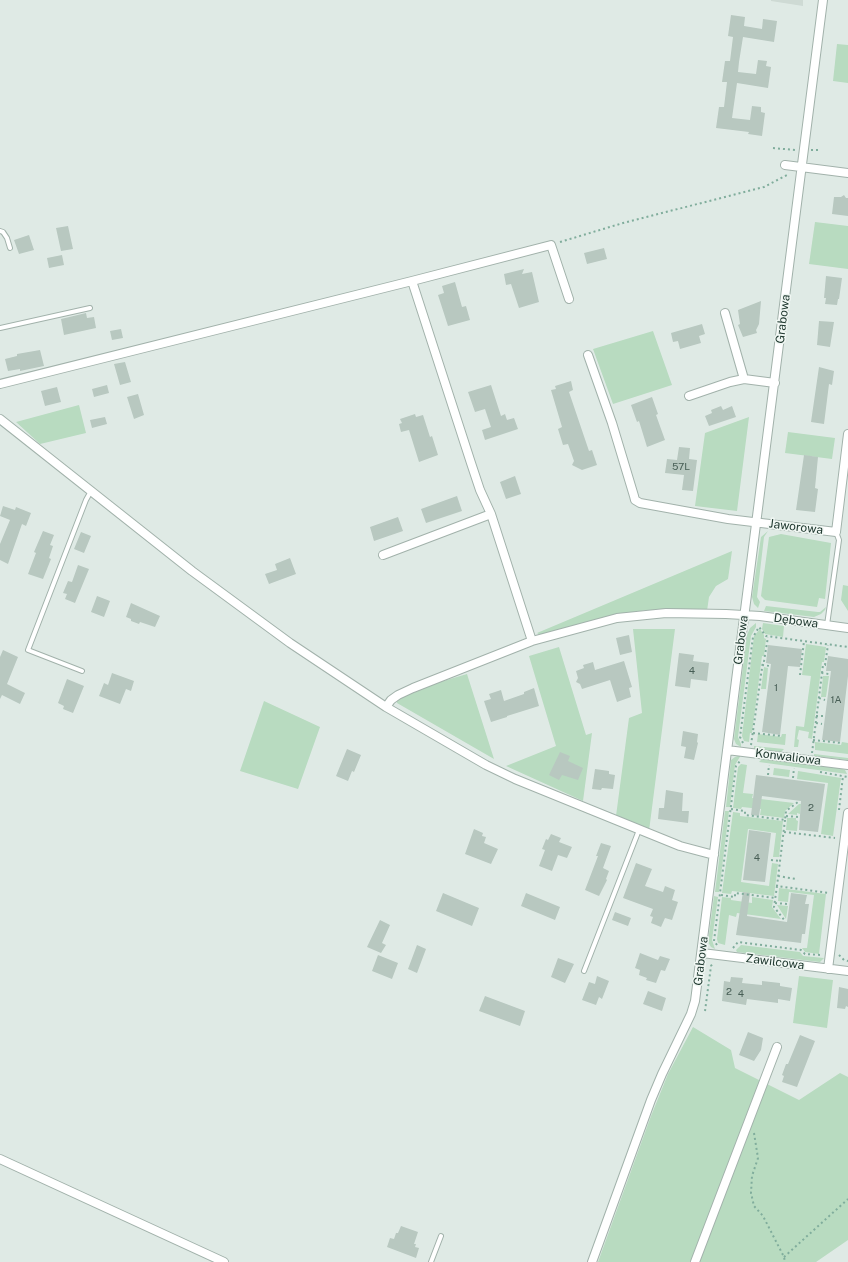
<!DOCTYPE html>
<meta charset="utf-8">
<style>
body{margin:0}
canvas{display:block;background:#dfeae5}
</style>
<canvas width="848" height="1262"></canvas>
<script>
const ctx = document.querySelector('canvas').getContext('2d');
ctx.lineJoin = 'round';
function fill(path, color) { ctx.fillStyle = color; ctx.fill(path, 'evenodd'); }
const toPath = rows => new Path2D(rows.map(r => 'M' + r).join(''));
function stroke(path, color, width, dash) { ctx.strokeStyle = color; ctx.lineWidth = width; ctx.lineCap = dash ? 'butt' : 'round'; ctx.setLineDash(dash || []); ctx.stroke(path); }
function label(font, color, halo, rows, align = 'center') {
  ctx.font = font + ' "Public Sans",sans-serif'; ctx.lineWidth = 3; ctx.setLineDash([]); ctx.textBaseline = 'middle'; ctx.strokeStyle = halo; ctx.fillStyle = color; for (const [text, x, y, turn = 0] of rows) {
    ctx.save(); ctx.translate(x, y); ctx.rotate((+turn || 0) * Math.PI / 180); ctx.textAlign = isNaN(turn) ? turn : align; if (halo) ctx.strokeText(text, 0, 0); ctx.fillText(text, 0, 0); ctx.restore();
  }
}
fill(toPath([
 [771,0,803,0,803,6,771,1]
]), '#cedad4');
fill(toPath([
 [837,44,848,45,848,83,833,81],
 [815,222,848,226,848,269,809,264],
 [653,331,672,385,613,404,593,349],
 [79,405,86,433,40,444,16,422],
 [749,417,737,511,695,506,705,433],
 [788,432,835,438,832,459,785,453],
 [768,531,764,537,757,597,760,602,758,608,754,604,752,597,761,537],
 [781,534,831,543,825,599,819,598,817,607,765,600,761,596,769,537],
 [732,551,728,579,716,586,709,597,707,611,646,610,598,619,541,636,537,633],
 [843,585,848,586,848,611,841,600],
 [766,606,818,612,820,612,826,607,825,610,821,614,814,617,764,611],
 [756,623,756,627,751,636,738,737,741,744,741,747,736,744,734,739,747,635,750,628],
 [763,623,784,626,783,637,765,634,762,629],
 [633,629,675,629,649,831,616,816,629,718,642,713],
 [760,629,764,635,764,638,766,639,764,656,762,656,752,733,750,733,749,742,744,741,742,736,754,636],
 [806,644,826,647,824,662,822,662,812,739,808,738,809,732,799,730,797,739,799,740,798,747,794,747,796,726,804,727,811,676,802,675],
 [559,647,586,735,592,733,583,801,506,766,556,746,529,656],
 [764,667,768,668,766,689,761,689],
 [467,674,494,759,397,703,397,699,416,689],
 [823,676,829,676,826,697,821,697],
 [264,701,320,727,298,789,240,771],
 [758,734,781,737,782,734,786,734,785,745,757,742],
 [815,742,841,745,842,742,848,743,848,754,815,750],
 [754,746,784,749,781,752,754,749],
 [814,754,848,758,848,760,814,756],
 [741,755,735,765,730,807,726,807,731,760,735,757],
 [763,758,839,768,845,770,847,774,759,762],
 [741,764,747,765,743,793,753,794,752,798,794,803,785,811,784,818,760,815,761,809,742,807,741,809,733,808,738,767],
 [774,768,790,770,789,777,773,775],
 [798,771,841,778,833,836,821,834,828,783,797,779],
 [799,804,801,804,800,814,797,813,797,815,788,814],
 [725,811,729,811,719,892,715,892],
 [733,812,740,813,740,816,783,821,779,857,773,857,776,833,748,829,741,882,769,886,772,863,778,864,774,896,732,891,731,894,722,893],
 [787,818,796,818,796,820,798,821,797,831,786,830],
 [779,888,826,894,819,954,805,952,802,948,807,948,814,895,789,892,788,902,778,901],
 [714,896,718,897,712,940,715,949,711,947,708,942],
 [722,897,731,898,731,900,752,903,752,897,773,900,772,907,781,919,737,913,736,917,729,915,725,945,718,943,717,939],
 [777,905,788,906,786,919],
 [741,945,800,952,803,956,824,958,820,962,737,952,736,950],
 [799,976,833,980,827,1028,793,1023],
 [693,1027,731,1050,735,1068,799,1100,840,1073,848,1077,848,1240,816,1262,598,1262,651,1116,668,1074]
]), '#b8dbc0');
fill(toPath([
 [731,15,745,17,744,26,762,29,763,19,777,21,774,42,743,37,739,62,738,72,756,74,758,60,767,61,766,66,771,67,768,88,737,83,732,118,750,120,752,106,761,107,761,112,765,113,762,136,748,134,749,132,716,128,719,107,724,107,727,82,722,82,725,61,730,61,733,37,728,36],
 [844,195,846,198,848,198,848,216,832,214,834,197,841,197],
 [68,226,73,249,61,251,56,228],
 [29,235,34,250,19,254,14,240],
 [604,248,607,259,587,264,584,253],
 [62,255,64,265,49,268,47,258],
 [524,269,522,274,532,272,539,302,519,308,511,284,506,285,504,274],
 [826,276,842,278,839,299,838,299,837,305,825,304,826,298,824,298],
 [455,282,462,307,466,306,470,320,448,326,438,295,444,293,442,286],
 [761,301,759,324,756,330,757,333,743,337,738,325,740,324,738,310],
 [86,313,87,318,94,317,96,328,64,335,61,319],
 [819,321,834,322,830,347,817,345],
 [702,324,705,334,699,336,701,343,680,349,678,341,673,342,671,333],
 [121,329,123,338,112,340,110,331],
 [40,350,44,366,20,371,20,369,8,371,5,359,17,356,17,354],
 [125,362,131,382,120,385,114,364],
 [819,367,834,371,832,385,829,384,824,424,811,422],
 [571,381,573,390,569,392,589,451,592,450,597,465,582,470,572,465,574,461,568,444,563,445,558,429,562,427,551,390,556,389,555,386],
 [107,385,109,393,94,397,92,389],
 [491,385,501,416,505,414,507,420,514,418,518,429,485,440,482,430,491,427,485,409,475,412,468,392],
 [57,387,61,402,45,406,41,391],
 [138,394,144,415,134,419,127,397],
 [652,397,658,414,656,415,665,440,647,447,639,421,637,422,631,405],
 [721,406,723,410,732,406,736,417,709,426,705,416,712,413,711,410],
 [415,414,416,417,423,415,430,437,432,436,438,455,419,462,409,430,401,432,399,424,402,423,400,419],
 [105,417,107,424,92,428,90,420],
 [679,447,690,448,689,459,697,460,693,491,682,490,684,475,665,473,667,459,677,460],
 [804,455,818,457,815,488,818,489,815,512,796,510],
 [515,476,521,494,506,499,500,482],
 [457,496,462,511,426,523,421,509],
 [3,506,15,510,16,507,31,513,26,526,22,524,8,564,0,560,0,544,10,520,0,516],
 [398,517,403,531,374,541,370,527],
 [43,531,54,535,50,545,53,546,49,558,51,559,43,579,28,574,36,553,34,552],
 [81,532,91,536,84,553,74,549],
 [290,558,296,574,269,584,265,574,277,570,275,564],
 [78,565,89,569,75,603,65,599,67,594,63,593,68,581,72,582],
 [97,596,110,601,104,617,91,612],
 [131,603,160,616,155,627,140,622,139,624,131,621,131,619,126,617],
 [629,635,632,652,620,655,616,638],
 [768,645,802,649,800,667,788,666,780,735,762,732,771,664,766,663],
 [3,650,18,657,7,684,25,693,20,704,2,695,0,699,0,657],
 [679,653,694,655,693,661,709,663,707,681,691,679,690,688,675,686],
 [828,656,848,659,848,676,840,742,822,740,831,671,826,671],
 [624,661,632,687,629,688,631,697,617,702,610,680,582,689,580,684,576,682,578,678,576,671,584,668,583,665,593,662,595,670],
 [112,673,134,681,131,691,126,689,120,704,99,696,104,683,108,685],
 [67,679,84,686,73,713,63,709,64,706,58,703],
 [534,688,539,706,507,716,507,717,491,722,484,701,491,699,489,694,501,690,504,701,524,694,524,692],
 [683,731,698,734,697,742,698,743,694,760,684,758,686,747,681,746],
 [347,749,361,755,354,772,352,771,348,781,336,776],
 [560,752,570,756,568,761,583,768,578,780,562,775,559,780,549,775],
 [595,769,609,771,609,774,615,775,613,789,602,788,601,790,592,789],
 [756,775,825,784,818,832,799,830,801,801,762,796,759,816,751,815],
 [666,790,683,793,682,811,689,811,688,823,658,819,659,808,664,808],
 [474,829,483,833,482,836,486,837,484,843,498,849,491,864,465,854],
 [749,830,771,833,765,882,743,880],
 [551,834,561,838,559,842,572,847,567,858,558,855,552,871,539,866,545,850,542,849,546,839,548,840],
 [601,843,611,846,603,868,609,871,606,879,607,880,599,896,585,890,598,856,596,856],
 [636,863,652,869,645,886,663,892,665,886,675,890,672,900,678,902,672,920,665,918,661,927,651,923,653,917,650,916,653,909,623,898],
 [743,892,750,893,747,916,787,922,791,893,807,895,805,904,809,904,805,934,802,934,801,943,736,935],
 [443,893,479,908,472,926,436,911],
 [526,893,560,907,555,920,521,906],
 [615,912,631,918,628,926,612,920],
 [380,920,390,925,382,943,386,945,381,953,367,947],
 [417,945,426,949,417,973,408,969],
 [640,953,658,960,660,956,670,959,665,971,661,970,656,983,646,980,647,978,639,975,640,970,635,968],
 [378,955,398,963,392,979,372,971],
 [558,958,574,964,565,983,551,977],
 [597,976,609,981,602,999,599,997,596,1005,582,1000,589,982,595,984],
 [731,977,743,978,742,983,762,985,762,981,780,983,780,986,792,988,790,1001,778,999,778,1003,747,999,746,1005,722,1001,724,981,730,982],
 [839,987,848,989,848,1007,846,1006,845,1009,837,1008],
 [648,991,666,998,662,1011,643,1004],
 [485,996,525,1011,520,1026,479,1011],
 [748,1032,763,1038,761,1050,754,1061,739,1055],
 [800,1035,815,1041,797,1087,782,1082,784,1076,782,1075,786,1064,788,1064],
 [401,1226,418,1232,414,1244,416,1244,415,1247,419,1248,416,1258,387,1247,390,1238,394,1239,396,1233,398,1233]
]), '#b8c8c0');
const service = toPath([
 [0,231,3,232,7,238,10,248],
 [0,328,90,308],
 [827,625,839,540,836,532],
 [82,671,28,650,86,500,91,491],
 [584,971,639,830],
 [431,1262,441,1236]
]);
const minor = toPath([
 [785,165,848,173],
 [412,281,471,463,480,490,491,514],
 [725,313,744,379],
 [588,355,612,423,634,496,635,500,640,503,728,519,836,532,848,434],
 [0,384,412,281,551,245,569,299],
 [689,396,730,382,744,379,775,383],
 [0,419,192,571,290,643,386,707,486,765,515,779,680,846,714,855],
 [383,555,491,514,532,641],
 [386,707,391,700,398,695,413,688,532,641,617,618,666,613,726,614,760,616,848,628],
 [727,750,848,765],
 [702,953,848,971],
 [828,969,848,813],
 [0,1159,224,1262],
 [592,1262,651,1100,662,1074,691,1014,695,1001,823,0],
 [695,1262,777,1047]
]);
stroke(service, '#a2b2ab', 6);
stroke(minor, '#a2b2ab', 10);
stroke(toPath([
 [773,148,795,150],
 [811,150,818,150],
 [560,242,623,223,764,187,787,175],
 [762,665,770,666],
 [822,673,823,665,825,665,828,645],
 [800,675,804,641],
 [819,698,825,700],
 [816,716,823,716],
 [816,723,822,724],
 [753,733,781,736],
 [813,740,841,743],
 [743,743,740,737,753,637,759,627,766,636,848,647],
 [751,745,763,661,764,661,768,637],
 [812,753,822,673,829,674],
 [820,772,848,777],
 [768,775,769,765],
 [793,778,794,768],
 [731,809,745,811,745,815,785,820,786,811,798,802],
 [839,810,843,776],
 [786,816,798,817],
 [785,820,777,886,829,893],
 [784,832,835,838],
 [771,860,780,861],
 [778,876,796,879],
 [777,886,774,907,785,921],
 [721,895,735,897,735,893,775,898],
 [775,903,787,904],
 [717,945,714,941,736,766,740,761],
 [733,948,738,942,801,950,805,954,821,955],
 [839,955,844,960,848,961],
 [705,1011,711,966,713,963],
 [754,1133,758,1158,752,1176,751,1193,754,1206,763,1216,784,1257,785,1262],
 [784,1257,848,1199]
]), '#80ad9c', 2, [2, 3]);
stroke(service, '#fff', 4);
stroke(minor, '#fff', 8);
label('10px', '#475e55', null, [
 ["57L",681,467],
 ["4",692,671],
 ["1",776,688],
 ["1A",836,700],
 ["2",811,808],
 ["4",757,858],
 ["2",729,992],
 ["4",741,994]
]);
label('12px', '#213a31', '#f0f7f3', [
 ["Grabowa",783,319,-83],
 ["Jaworowa",796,527,7],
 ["Dębowa",796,621,8],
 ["Grabowa",741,640,-83],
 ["Konwaliowa",788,757,7],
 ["Grabowa",701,961,-83],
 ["Zawilcowa",775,962,7]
]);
</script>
